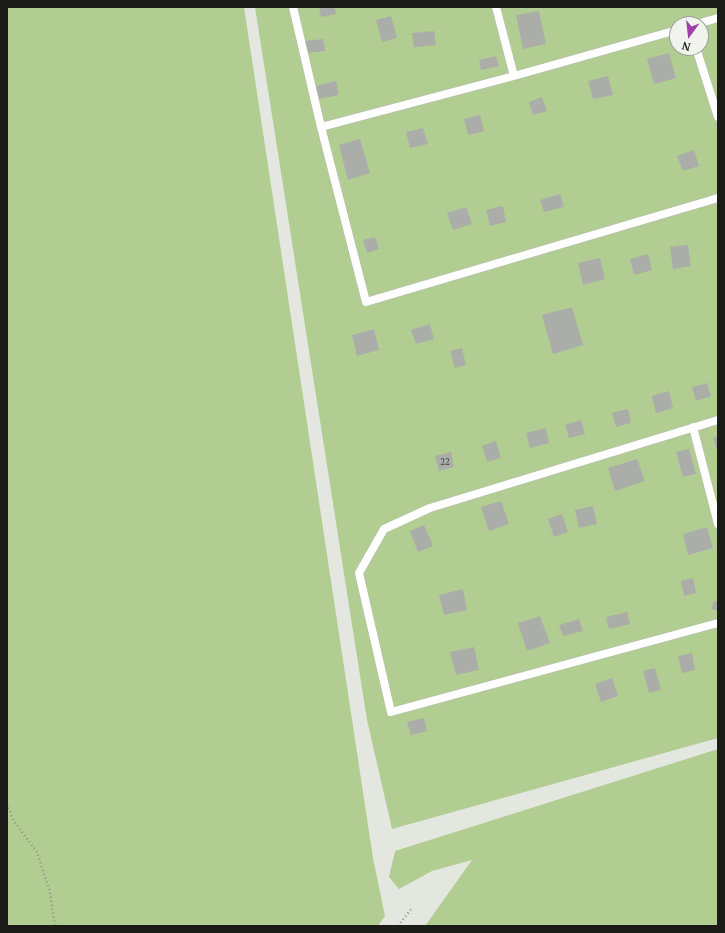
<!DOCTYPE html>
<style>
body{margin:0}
#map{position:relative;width:725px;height:933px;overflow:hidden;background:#e4e7e0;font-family:"PT Serif",serif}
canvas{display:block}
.frame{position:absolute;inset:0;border:8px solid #1a1b18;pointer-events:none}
.north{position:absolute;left:669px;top:16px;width:40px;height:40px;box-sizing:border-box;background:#f1f4ed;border:1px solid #9b9d98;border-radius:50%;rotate:195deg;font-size:11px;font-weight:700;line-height:16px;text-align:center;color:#1a1b18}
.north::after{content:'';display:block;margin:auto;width:14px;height:18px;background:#9f3fa8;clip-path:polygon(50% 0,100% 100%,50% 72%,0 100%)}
</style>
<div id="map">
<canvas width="725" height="933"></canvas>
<div class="frame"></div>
<div class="north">N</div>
</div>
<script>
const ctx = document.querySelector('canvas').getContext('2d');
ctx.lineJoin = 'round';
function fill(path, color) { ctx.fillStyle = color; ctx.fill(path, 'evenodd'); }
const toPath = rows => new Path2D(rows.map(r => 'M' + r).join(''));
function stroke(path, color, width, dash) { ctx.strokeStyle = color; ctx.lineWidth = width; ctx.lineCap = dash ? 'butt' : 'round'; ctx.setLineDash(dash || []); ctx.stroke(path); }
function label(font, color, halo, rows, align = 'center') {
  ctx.font = font + ' "PT Serif",serif'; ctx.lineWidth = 3; ctx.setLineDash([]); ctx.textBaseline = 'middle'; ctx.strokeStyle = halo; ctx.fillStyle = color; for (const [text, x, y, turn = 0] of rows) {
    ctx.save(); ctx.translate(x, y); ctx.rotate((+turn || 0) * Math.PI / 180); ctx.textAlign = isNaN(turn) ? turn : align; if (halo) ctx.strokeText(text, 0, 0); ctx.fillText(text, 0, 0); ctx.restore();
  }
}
fill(toPath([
 [7,7,244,7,373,858,385,916,378,926,7,926],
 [255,7,718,7,718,738,392,829,367,720],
 [677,24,701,24,701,48,677,48],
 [718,749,718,926,425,926,472,860,432,871,399,889,389,877,395,851]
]), '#b2cd91');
fill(toPath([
 [319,7,335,7,336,14,321,17],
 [539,11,546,44,523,49,516,15],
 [391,16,397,38,382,42,376,20],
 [434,31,436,45,414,47,412,33],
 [323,39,325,51,306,53,305,41],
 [669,53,676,78,654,84,647,59],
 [496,56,499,66,481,70,479,60],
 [608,76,613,95,593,99,588,81],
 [336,81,339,95,319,99,316,86],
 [542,97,547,111,533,115,529,102],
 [480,115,484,131,468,135,464,119],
 [423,128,428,144,410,148,406,132],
 [360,139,370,173,348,180,339,145],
 [694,150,699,166,683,171,677,156],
 [560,194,564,207,544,212,540,200],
 [503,206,506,222,490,226,486,210],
 [466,207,472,224,453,230,447,213],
 [375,237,379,249,367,253,363,240],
 [688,245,691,266,673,269,670,247],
 [648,254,652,270,634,275,630,259],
 [600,258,605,279,583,285,578,263],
 [572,307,583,345,553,354,542,315],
 [430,324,434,339,416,344,411,330],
 [374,329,379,350,357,356,352,335],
 [462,348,466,365,455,368,450,351],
 [707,383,711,396,696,401,692,387],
 [669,391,673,408,656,413,652,396],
 [628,409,631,423,616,427,612,413],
 [581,420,585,434,569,438,565,425],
 [546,428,549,443,530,448,526,433],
 [718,436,718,452,713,438],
 [496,441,501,458,487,462,482,446],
 [689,449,696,474,683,477,676,452],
 [451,452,454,467,439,471,435,456],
 [637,459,645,481,615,491,608,468],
 [501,501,509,524,489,531,481,507],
 [593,506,597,524,579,528,575,510],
 [562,514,568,532,554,537,548,519],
 [424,525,433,546,418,552,410,531],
 [707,527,713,548,688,555,683,534],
 [693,578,696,593,684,596,681,581],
 [463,589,467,610,444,615,439,595],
 [714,601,718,602,718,611,711,609],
 [627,612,630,624,609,629,606,617],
 [540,616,550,643,527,651,518,623],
 [579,619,583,631,563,636,559,625],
 [474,647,479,670,456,675,450,652],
 [692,653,695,670,682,673,678,656],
 [655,668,661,690,649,693,643,671],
 [612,678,618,696,601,702,595,684],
 [424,718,427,731,411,735,407,722]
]), '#abaea8');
const lane = toPath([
 [293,7,321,127,366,302,718,198],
 [697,24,718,18],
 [696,48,718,117],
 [514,76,677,30],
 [321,127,514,76,496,7],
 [718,420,430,508,384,529,359,573,391,712,718,623],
 [693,427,718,524]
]);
stroke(lane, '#b8bbb5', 9);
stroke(toPath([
 [7,804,13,820,37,852,50,892,55,926],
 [398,926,412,908]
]), '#90928d', 2.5, [1, 3]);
stroke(lane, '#fff', 8);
label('9px', '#3e403c', null, [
 ["22",445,462]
]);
</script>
